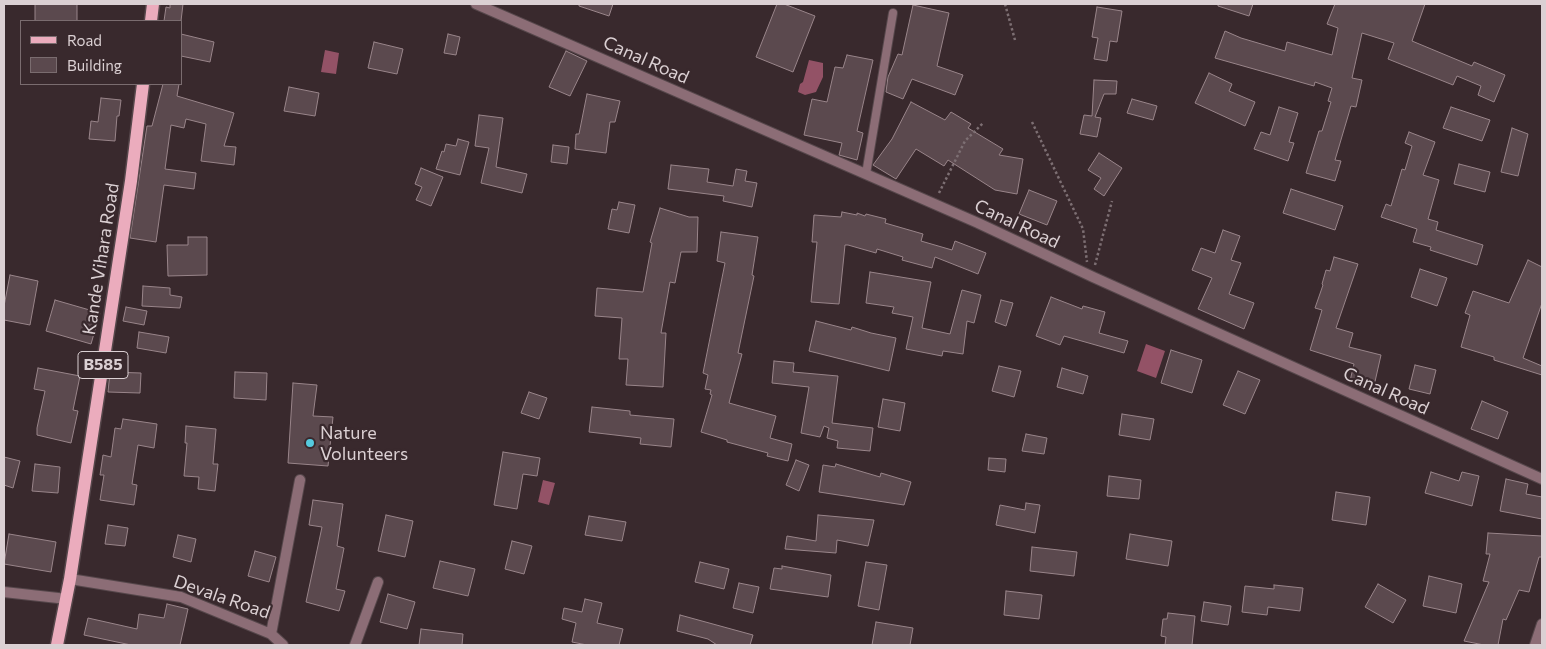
<!DOCTYPE html>
<style>
body{margin:0}
#map{position:relative;width:1546px;height:649px;overflow:hidden;background:#39292d;font-family:Commissioner,sans-serif}
canvas{display:block}
.frame{position:absolute;inset:0;border:5px solid #dbd0d3;pointer-events:none}
.legend{position:absolute;left:20px;top:20px;width:162px;height:65px;box-sizing:border-box;background:#39292d;border:1px solid #7a6c6f;margin:0;padding:6px 9px;list-style:none;font-size:15px;color:#dbd0d3}
.legend li{display:flex;align-items:center;gap:10px;height:25px}
.legend b{width:25px;border:1px solid #7a6c6f}
</style>
<div id="map">
<canvas width="1546" height="649"></canvas>
<div class="frame"></div>
<ul class="legend">
<li><b style="height:6px;background:#ebacbd"></b>Road</li>
<li><b style="height:14px;background:#5b494e"></b>Building</li>
</ul>
</div>
<script>
const ctx = document.querySelector('canvas').getContext('2d');
ctx.lineJoin = 'round';
function fill(path, color) { ctx.fillStyle = color; ctx.fill(path, 'evenodd'); }
const toPath = rows => new Path2D(rows.map(r => 'M' + r).join(''));
function stroke(path, color, width, dash) { ctx.strokeStyle = color; ctx.lineWidth = width; ctx.lineCap = dash ? 'butt' : 'round'; ctx.setLineDash(dash || []); ctx.stroke(path); }
function label(font, color, halo, rows, align = 'center') {
  ctx.font = font + ' Commissioner,sans-serif'; ctx.lineWidth = 4.5; ctx.setLineDash([]); ctx.textBaseline = 'middle'; ctx.strokeStyle = halo; ctx.fillStyle = color; for (const [text, x, y, turn = 0] of rows) {
    ctx.save(); ctx.translate(x, y); ctx.rotate((+turn || 0) * Math.PI / 180); ctx.textAlign = isNaN(turn) ? turn : align; if (halo) ctx.strokeText(text, 0, 0); ctx.fillText(text, 0, 0); ctx.restore();
  }
}
fill(toPath([
 [325,50,339,53,336,74,321,72],
 [809,60,823,63,823,77,816,92,805,95,798,92,800,84,803,82],
 [1146,344,1165,351,1156,378,1137,371],
 [543,480,555,483,549,505,538,502]
]), '#935266');
const building = toPath([
 [35,4,77,4,77,21,35,21,35,4],
 [170,4,183,4,181,21,164,21,166,7,170,8,170,4],
 [579,4,613,4,609,16,579,6,579,4],
 [777,4,784,4,815,16,793,72,756,57,777,4],
 [1218,4,1253,4,1249,16,1218,6,1218,4],
 [1335,4,1425,4,1412,41,1472,66,1474,62,1505,75,1494,102,1478,95,1481,86,1457,76,1453,85,1388,59,1394,43,1362,33,1352,78,1362,80,1356,107,1351,106,1335,160,1341,161,1335,181,1306,173,1319,131,1322,131,1331,102,1328,101,1332,88,1315,82,1314,86,1215,58,1225,31,1241,38,1285,51,1287,42,1332,55,1338,28,1327,24,1335,4],
 [913,5,949,13,937,66,963,75,955,95,912,79,903,99,886,92,888,77,898,54,902,55,913,5],
 [1097,7,1122,11,1117,42,1110,41,1107,61,1094,59,1098,38,1092,37,1097,7],
 [181,34,214,42,210,62,181,56,181,34],
 [448,34,460,37,456,55,444,53,448,34],
 [374,42,403,49,397,74,368,68,374,42],
 [566,51,587,61,570,96,549,87,566,51],
 [847,55,873,60,857,131,863,133,857,160,839,155,842,143,804,135,812,99,827,102,835,67,843,68,847,55],
 [1209,73,1232,84,1229,91,1255,102,1245,126,1195,103,1209,73],
 [1094,80,1117,81,1116,94,1104,94,1095,117,1101,118,1097,137,1080,134,1084,115,1092,116,1094,80],
 [163,84,179,84,177,96,234,113,224,146,236,147,234,165,201,161,206,124,186,119,184,128,171,125,165,169,196,173,194,189,164,185,156,242,130,238,147,126,152,126,163,84],
 [289,87,319,93,315,116,284,111,289,87],
 [587,94,620,101,615,122,610,122,606,153,575,149,576,134,579,134,587,94],
 [101,98,121,100,119,116,117,116,115,141,89,139,91,121,98,122,101,98],
 [1132,99,1157,106,1153,120,1127,113,1132,99],
 [911,102,945,120,951,112,971,124,968,128,1003,149,999,155,1023,159,1017,194,995,190,948,160,944,166,916,149,896,179,873,165,892,139,911,102],
 [1279,107,1298,113,1289,142,1294,143,1288,161,1254,149,1261,132,1270,135,1279,107],
 [1451,107,1490,120,1482,141,1443,128,1451,107],
 [479,115,503,118,496,167,527,174,522,193,481,183,489,148,475,146,479,115],
 [1512,128,1528,134,1518,176,1501,172,1512,128],
 [1409,132,1435,142,1423,175,1439,180,1428,219,1438,222,1436,230,1483,245,1477,265,1430,250,1431,247,1413,242,1417,229,1381,217,1386,204,1391,206,1402,169,1405,170,1412,146,1405,143,1409,132],
 [458,139,469,142,460,175,436,169,442,151,444,152,446,144,456,146,458,139],
 [553,145,569,147,567,164,551,162,553,145],
 [1099,153,1122,168,1104,196,1094,189,1101,178,1088,170,1099,153],
 [1459,164,1490,172,1485,192,1454,184,1459,164],
 [671,165,709,169,707,182,733,186,736,169,747,171,745,181,757,183,752,207,723,201,724,196,668,189,671,165],
 [421,168,443,177,431,206,416,200,422,187,415,184,421,168],
 [1291,189,1343,206,1335,230,1283,213,1291,189],
 [1029,190,1057,201,1047,225,1019,214,1029,190],
 [619,202,635,205,629,233,608,229,612,209,617,210,619,202],
 [660,208,689,217,698,217,697,252,681,252,675,283,670,282,661,333,666,333,663,387,626,385,628,359,619,359,622,318,595,316,597,288,643,292,652,243,650,242,660,208],
 [842,212,857,215,857,213,865,216,866,214,886,219,885,223,923,234,921,241,952,250,955,241,986,253,978,274,935,257,932,268,902,260,903,257,877,249,876,253,848,245,845,245,839,304,811,302,817,242,812,242,814,215,841,217,842,212],
 [1223,230,1240,236,1231,260,1241,263,1229,294,1254,303,1244,329,1198,309,1212,278,1192,270,1201,248,1215,253,1223,230],
 [721,232,758,237,752,275,754,276,738,353,742,354,729,403,776,416,770,438,792,444,788,461,767,456,768,453,727,442,727,440,701,432,712,395,710,394,711,390,705,389,708,375,703,373,725,263,717,261,721,232],
 [188,237,207,237,207,275,168,276,167,245,188,245,188,237],
 [1334,257,1358,264,1336,328,1353,333,1349,347,1381,355,1374,386,1350,381,1354,364,1310,350,1322,310,1315,308,1323,285,1322,284,1326,270,1330,271,1334,257],
 [1528,260,1542,267,1542,303,1523,358,1542,366,1542,375,1494,360,1494,357,1461,347,1470,315,1465,313,1473,291,1509,303,1528,260],
 [1420,269,1447,278,1437,306,1411,297,1420,269],
 [870,272,931,282,922,328,950,334,962,290,981,295,974,323,967,321,963,354,943,351,942,356,906,349,913,317,892,313,894,307,866,303,870,272],
 [10,275,38,281,30,325,4,320,4,306,10,275],
 [143,286,170,288,170,295,182,297,180,308,142,306,143,286],
 [1051,297,1082,309,1083,306,1105,312,1099,333,1128,341,1124,353,1064,336,1060,345,1036,336,1051,297],
 [55,300,100,313,91,344,46,331,55,300],
 [1001,300,1013,303,1006,326,995,322,1001,300],
 [126,307,147,311,144,325,123,321,126,307],
 [816,321,851,330,852,327,871,333,896,338,889,371,809,351,816,321],
 [139,332,169,337,166,353,137,348,139,332],
 [1171,350,1202,360,1192,393,1161,383,1171,350],
 [774,361,794,363,793,372,838,376,832,423,873,428,870,451,837,448,838,441,827,438,829,428,824,426,820,437,801,433,809,387,772,383,774,361],
 [1415,365,1436,370,1430,394,1409,389,1415,365],
 [999,366,1021,371,1014,397,992,391,999,366],
 [38,368,80,376,73,410,78,411,71,443,37,435,37,428,45,391,34,389,38,368],
 [1062,368,1088,376,1083,394,1057,387,1062,368],
 [1238,371,1260,380,1245,414,1223,405,1238,371],
 [110,372,141,373,140,393,108,392,110,372],
 [235,372,267,373,266,400,234,398,235,372],
 [293,383,317,385,313,416,333,417,328,466,288,463,293,383],
 [529,392,547,398,539,419,521,413,529,392],
 [883,399,905,403,900,431,878,427,883,399],
 [1482,401,1508,412,1498,439,1471,429,1482,401],
 [592,407,630,411,630,415,674,419,671,447,640,444,641,438,589,432,592,407],
 [1122,414,1154,419,1150,440,1119,435,1122,414],
 [123,419,157,424,154,448,138,445,132,484,137,485,134,505,100,500,104,475,100,475,103,455,111,457,115,428,121,429,123,419],
 [186,426,216,429,213,464,218,464,215,491,198,489,199,477,184,476,187,443,185,443,186,426],
 [1026,434,1047,438,1044,454,1022,451,1026,434],
 [503,452,540,458,537,476,523,474,517,509,494,505,503,452],
 [4,457,20,461,13,488,4,485,4,457],
 [989,458,1006,459,1005,472,988,470,989,458],
 [796,460,809,465,799,491,786,485,796,460],
 [35,464,60,467,58,493,32,491,35,464],
 [836,464,880,477,881,473,911,482,904,505,819,492,823,465,835,467,836,464],
 [1431,472,1459,481,1462,472,1479,476,1472,506,1425,493,1431,472],
 [1109,476,1141,480,1139,499,1107,496,1109,476],
 [1506,479,1528,484,1526,494,1542,497,1542,519,1500,511,1506,479],
 [1336,492,1370,497,1366,525,1332,520,1336,492],
 [313,500,343,504,337,546,344,548,336,589,345,591,339,611,306,602,322,527,309,525,313,500],
 [1026,503,1040,505,1035,533,996,525,1000,505,1025,510,1026,503],
 [386,515,413,521,405,557,378,551,386,515],
 [818,515,874,520,868,546,837,540,836,553,785,549,787,536,816,541,818,515],
 [589,516,626,522,622,541,585,535,589,516],
 [108,525,128,528,125,546,105,544,108,525],
 [1488,533,1542,536,1542,557,1539,557,1529,592,1519,590,1506,620,1503,619,1498,645,1484,645,1464,641,1489,582,1483,581,1490,554,1486,554,1488,533],
 [9,534,56,542,51,572,4,564,9,534],
 [1130,534,1172,541,1168,566,1126,559,1130,534],
 [178,535,196,539,191,562,173,557,178,535],
 [512,541,532,546,524,574,505,569,512,541],
 [1032,547,1077,552,1074,576,1030,571,1032,547],
 [255,551,276,557,269,582,248,576,255,551],
 [440,561,475,569,468,596,433,588,440,561],
 [700,562,729,569,724,589,695,582,700,562],
 [866,562,887,565,879,610,858,606,866,562],
 [782,566,831,575,828,597,770,589,774,568,782,569,782,566],
 [1429,576,1462,584,1456,613,1423,606,1429,576],
 [739,583,759,587,753,613,733,608,739,583],
 [1378,584,1406,600,1393,623,1365,607,1378,584],
 [1274,585,1303,588,1300,611,1268,607,1267,615,1242,612,1245,586,1274,589,1274,585],
 [1006,591,1042,595,1039,619,1004,615,1006,591],
 [388,594,415,602,407,629,380,622,388,594],
 [585,599,602,603,597,623,623,629,619,645,587,645,572,642,576,623,562,619,564,608,582,612,585,599],
 [1204,602,1231,606,1228,625,1201,621,1204,602],
 [167,604,188,609,180,645,131,645,84,635,88,618,137,629,139,614,164,618,167,604],
 [1168,613,1195,616,1192,645,1165,645,1166,637,1161,636,1163,619,1167,619,1168,613],
 [680,615,753,635,750,645,717,645,708,639,677,631,680,615],
 [876,622,913,628,910,645,872,645,876,622],
 [421,629,463,634,462,645,419,645,421,629]
]);
fill(building, '#5b494e');
stroke(building, '#99858a', 1);
const service = toPath([
 [866,174,893,13]
]);
const minor = toPath([
 [476,4,978,223,1093,277,1542,479],
 [70,579,181,597,271,634,300,480],
 [4,592,67,599],
 [271,634,283,645],
 [355,645,378,582],
 [1535,645,1542,624]
]);
const primary = toPath([
 [151,21,153,4],
 [57,645,70,579,131,181,143,84]
]);
stroke(service, '#56474b', 10);
stroke(minor, '#56474b', 12);
stroke(primary, '#56474b', 15);
stroke(toPath([
 [1005,4,1015,40],
 [1032,122,1083,229,1087,262],
 [939,193,965,141,984,122],
 [1095,265,1112,201]
]), '#7d6f73', 2.5, [2.5, 2.5]);
stroke(service, '#8c6d76', 8);
stroke(minor, '#8c6d76', 10);
stroke(primary, '#ebacbd', 12);
for (const [x, y, r, color] of [
 [310,443,5,"#55cade"]
]) { const dot = new Path2D(); dot.arc(x, y, r, 0, 2 * Math.PI); ctx.fillStyle = color; ctx.fill(dot); stroke(dot, '#39292d', 2); }
for (const [x, y, w] of [
 [103,365,50]
]) { const box = new Path2D(); box.roundRect(x - w / 2, y - 13.5, w, 27, 4); ctx.fillStyle = '#39292d'; ctx.fill(box); stroke(box, '#dbd0d3', 1); }
label('bold 16px', '#dbd0d3', null, [
 ["B585",103,365]
]);
label('18px', '#dbd0d3', '#39292d', [
 ["Canal Road",646,60,24],
 ["Canal Road",1017,224,25],
 ["Kande Vihara Road",101,259,-81],
 ["Canal Road",1386,391,24],
 ["Devala Road",222,597,19]
]);
label('18px', '#dbd0d3', '#39292d', [
 ["Nature",320,433],
 ["Volunteers",320,454]
], 'left');
</script>
